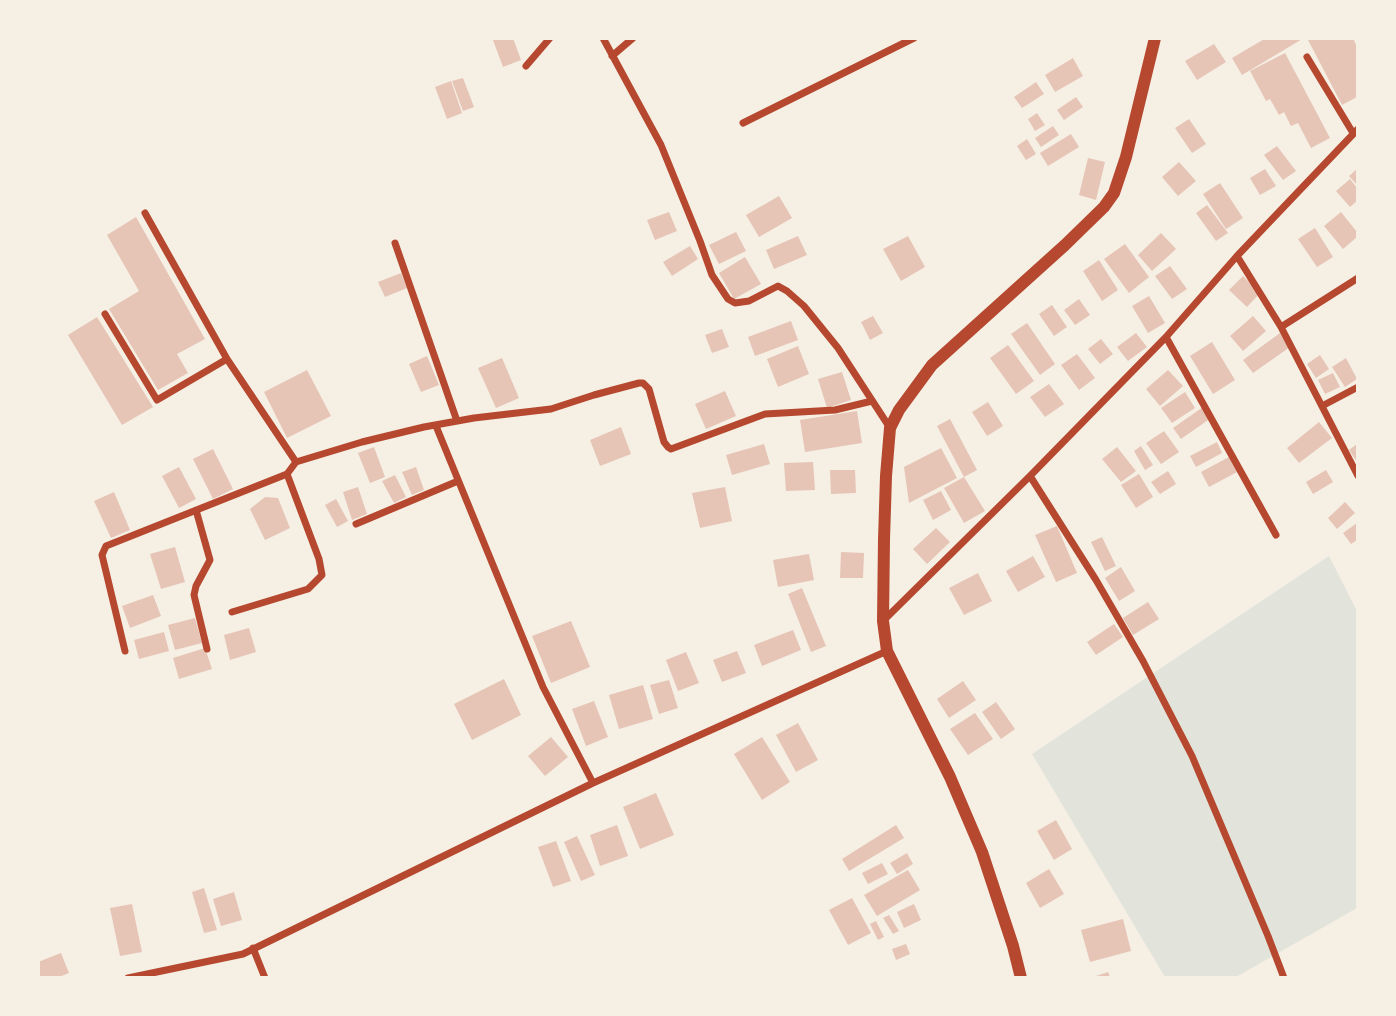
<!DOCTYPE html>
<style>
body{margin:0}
#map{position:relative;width:1396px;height:1016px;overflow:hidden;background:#f6efe4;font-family:"Golos Text",sans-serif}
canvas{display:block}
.frame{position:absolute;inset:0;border:40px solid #f6efe4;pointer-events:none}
</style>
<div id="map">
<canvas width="1396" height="1016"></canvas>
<div class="frame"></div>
</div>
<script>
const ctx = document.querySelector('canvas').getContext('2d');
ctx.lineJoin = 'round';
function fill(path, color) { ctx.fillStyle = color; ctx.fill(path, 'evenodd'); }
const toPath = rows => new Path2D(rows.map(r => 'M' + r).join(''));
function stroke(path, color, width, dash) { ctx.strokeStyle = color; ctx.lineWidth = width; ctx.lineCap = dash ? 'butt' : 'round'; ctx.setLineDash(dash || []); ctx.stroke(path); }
fill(toPath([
 [1329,556,1357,611,1357,908,1236,977,1165,977,1032,754]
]), '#e2e4dc');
fill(toPath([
 [496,38,513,38,521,60,503,67,493,40],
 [1266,38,1304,38,1242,75,1232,58],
 [1312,38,1353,38,1357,47,1357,97,1342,105,1308,40],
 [1214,44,1226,62,1197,80,1185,61],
 [1285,53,1330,138,1311,148,1298,123,1291,126,1284,112,1279,115,1270,99,1266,101,1250,71],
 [1073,58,1083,76,1055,92,1045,75],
 [463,78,474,107,463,111,452,81],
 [451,81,462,113,447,119,435,87],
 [1036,82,1044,94,1022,108,1014,97],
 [1076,97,1083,107,1064,120,1057,110],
 [1037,113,1045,125,1035,131,1028,119],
 [1189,119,1206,144,1192,153,1175,128],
 [1053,126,1059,135,1041,147,1035,138],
 [1071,134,1079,147,1048,166,1040,153],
 [1027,139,1036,154,1026,160,1017,146],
 [1277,146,1296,171,1283,180,1264,155],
 [1088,158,1105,162,1096,200,1079,195],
 [1179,162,1196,181,1178,196,1162,177],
 [1265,169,1276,186,1260,195,1250,178],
 [1357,169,1357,185,1349,176],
 [1350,179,1357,188,1357,201,1350,207,1336,191],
 [1220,183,1243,218,1226,229,1203,194],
 [779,196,792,218,759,237,746,215],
 [1207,205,1228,233,1216,241,1196,213],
 [669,212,677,231,655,240,647,220],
 [1341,212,1357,232,1357,237,1343,249,1324,226],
 [136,217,205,339,177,354,188,373,158,390,109,309,139,291,107,235],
 [1315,228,1333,257,1317,267,1298,239],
 [736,232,746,251,719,264,709,245],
 [1161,233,1176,249,1152,271,1138,255],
 [798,236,807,255,774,269,766,250],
 [908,236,925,267,901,281,883,249],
 [1125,244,1149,277,1129,293,1104,259],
 [690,246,698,259,672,276,663,262],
 [745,257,761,284,734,299,719,273],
 [1099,260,1118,290,1102,301,1083,271],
 [1170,266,1187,289,1172,299,1155,276],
 [401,273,407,288,385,297,378,282],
 [1243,276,1260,293,1247,307,1229,290],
 [1149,296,1165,323,1148,333,1132,306],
 [1079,299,1090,315,1075,325,1064,310],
 [1052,305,1067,327,1054,336,1039,314],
 [873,316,883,333,870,340,861,322],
 [1253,316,1266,331,1243,351,1230,336],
 [97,317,153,407,122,425,68,335],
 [791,321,798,340,755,356,748,337],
 [1027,323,1055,364,1040,375,1011,334],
 [722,329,729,347,712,353,705,335],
 [1136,333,1147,347,1128,361,1117,347],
 [1280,333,1290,347,1253,373,1243,360],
 [1101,339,1113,354,1100,364,1088,349],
 [1212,342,1235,380,1213,394,1190,356],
 [1008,345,1034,381,1016,394,990,358],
 [798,346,809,374,778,387,767,359],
 [1077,354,1095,378,1079,390,1061,365],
 [1320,355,1329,369,1316,378,1307,364],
 [427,356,439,385,421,392,409,364],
 [502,358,519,398,496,408,478,368],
 [1346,358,1357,379,1345,387,1332,367],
 [307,370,331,416,287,438,264,392],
 [1168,370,1183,386,1160,406,1146,389],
 [842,372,851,400,827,408,818,379],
 [1333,373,1340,387,1325,394,1318,380],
 [1049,384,1064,404,1045,417,1030,397],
 [725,391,736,416,706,429,695,404],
 [1185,392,1195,408,1172,423,1161,408],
 [988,402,1003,426,987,436,972,412],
 [1203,407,1211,418,1181,439,1173,428],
 [857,411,862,443,805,452,800,420],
 [950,419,977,470,964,477,985,511,964,523,944,488,964,477,937,426],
 [1319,422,1332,438,1299,463,1287,448],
 [621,427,631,454,600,466,590,440],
 [1164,431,1179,452,1161,464,1146,443],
 [1217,442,1222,453,1196,467,1190,456],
 [764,444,770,464,732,475,726,455],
 [1357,444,1357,462,1349,450],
 [1141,446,1153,465,1145,470,1134,451],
 [374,447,385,477,370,483,358,453],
 [1117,447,1136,471,1121,482,1102,459],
 [941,448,957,478,909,503,904,467],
 [213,449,233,489,213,499,193,459],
 [1229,457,1237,472,1209,487,1201,472],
 [813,462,815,490,786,491,784,463],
 [179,467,196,499,179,508,162,476],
 [416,467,424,490,412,495,402,472],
 [830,470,855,470,856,493,831,494],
 [1326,470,1333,482,1313,494,1306,482],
 [1168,471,1176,484,1160,494,1151,482],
 [1139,474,1153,497,1136,508,1121,485],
 [395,475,406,497,394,503,382,481],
 [358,487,367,514,352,520,343,492],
 [725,487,732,521,700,528,692,493],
 [941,491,951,510,933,520,923,500],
 [114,492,130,530,111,538,94,501],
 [265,497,278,498,290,528,265,540,250,509],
 [336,499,348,521,337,527,325,505],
 [1345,502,1355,513,1337,529,1328,518],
 [1357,523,1357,540,1351,544,1343,533],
 [1057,526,1077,573,1056,582,1035,535],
 [936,528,950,542,927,564,913,549],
 [1102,537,1116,566,1105,571,1091,542],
 [175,547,185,582,161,589,150,554],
 [841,552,864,553,863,578,840,578],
 [809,554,814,580,778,587,773,560],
 [1033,556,1045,577,1018,592,1006,571],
 [1121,567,1135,591,1119,601,1105,578],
 [978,573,992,601,964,615,949,588],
 [802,588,826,646,811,652,788,594],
 [153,595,161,616,130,628,122,606],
 [1148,602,1159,619,1133,635,1123,618],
 [195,618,202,643,175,650,168,625],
 [571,621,590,667,551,683,532,636],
 [1114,624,1123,637,1096,655,1087,642],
 [249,628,256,652,230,660,224,635],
 [793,630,801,650,762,666,754,645],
 [164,632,169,651,139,659,134,640],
 [205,648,212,669,179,679,173,658],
 [737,651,746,673,722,682,713,660],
 [686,652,699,683,678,691,666,660],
 [504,679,521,715,472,740,454,704],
 [669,680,678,708,659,714,650,685],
 [963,681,976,700,949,718,937,699],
 [643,685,653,719,619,729,609,695],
 [594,701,608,737,586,746,572,709],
 [996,702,1015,729,1001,739,982,712],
 [975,713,993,739,968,755,950,729],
 [798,723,818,760,796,772,776,735],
 [551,737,568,757,545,776,528,756],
 [762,737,790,782,762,800,734,754],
 [656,793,674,835,640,849,623,807],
 [1056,820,1072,849,1054,860,1037,831],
 [617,825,628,856,600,866,590,835],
 [896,825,904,838,849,871,842,859],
 [577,836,595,875,581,881,564,842],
 [556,841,571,881,553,887,538,847],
 [907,853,913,864,897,874,890,863],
 [882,863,888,874,868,884,862,873],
 [1049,869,1064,894,1040,908,1026,883],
 [908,870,920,890,877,916,864,895],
 [204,888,217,930,204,933,192,892],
 [234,892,242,920,221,926,213,899],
 [852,898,871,933,848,945,829,910],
 [132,904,142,952,120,956,110,908],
 [914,904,921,920,904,928,897,912],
 [889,915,899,931,893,934,883,918],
 [1123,919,1131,951,1090,962,1081,930],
 [876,921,884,937,878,940,870,924],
 [906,944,910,954,896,960,892,949],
 [61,953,69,973,59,977,40,977,38,974,38,962],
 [1108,972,1110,977,1093,977]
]), '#e6c5b7');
stroke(toPath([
 [603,38,661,145,700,241,712,275,728,299,735,303,749,301,778,286,787,291,804,306,838,348,890,428],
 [612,56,633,38],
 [1307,57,1353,133],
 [526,66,550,38],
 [743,123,914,38],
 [145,213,227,359,296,462],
 [395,243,457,421],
 [1237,256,1281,327,1358,476],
 [105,314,157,400,227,359],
 [1281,327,1358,278],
 [1166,337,1276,535],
 [1322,406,1358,387],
 [436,426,543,687,593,783],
 [1030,476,1096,580,1143,661,1192,756,1268,936,1284,978],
 [196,510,210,560,196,586,194,595,207,649],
 [356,524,458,481],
 [232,612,308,589,322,575,319,559,287,474],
 [883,621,1030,476,1166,337,1237,256,1358,129],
 [125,651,102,555,106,546,287,474,296,462,362,442,424,427,474,418,551,409,594,395,639,383,643,383,649,389,664,442,668,447,671,449,765,414,835,410,872,401],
 [253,948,265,978],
 [128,978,243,954,593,783,887,651]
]), '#b5482f', 7);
stroke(toPath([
 [1021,978,1013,946,982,852,950,777,887,651,883,621,884,540,886,476,890,428,899,410,932,365,1065,245,1104,207,1114,193,1126,157,1155,38]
]), '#b5482f', 12);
</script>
